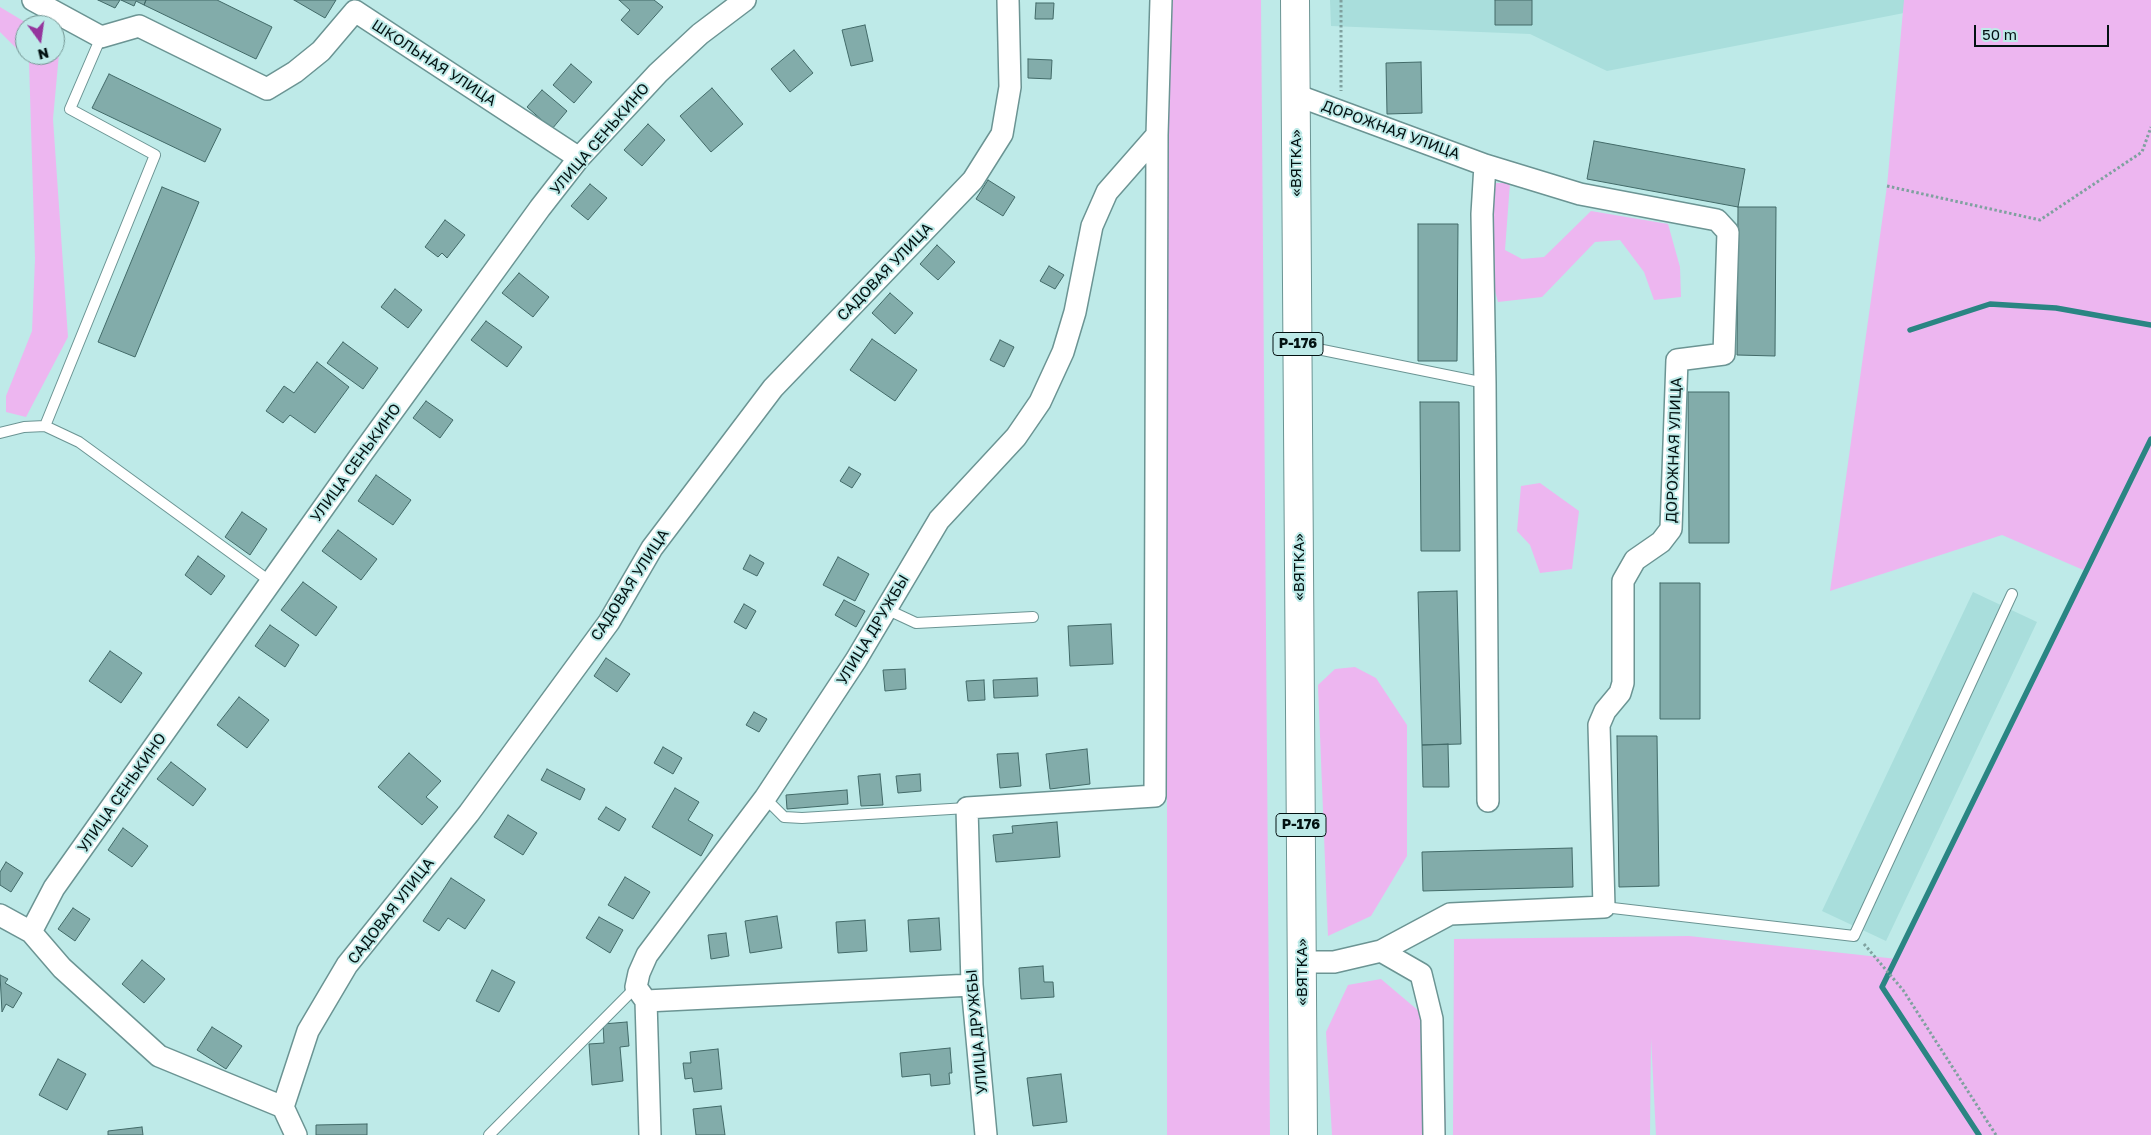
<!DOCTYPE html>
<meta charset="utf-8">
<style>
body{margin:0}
#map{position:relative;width:2151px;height:1135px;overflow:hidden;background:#beeae8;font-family:"Golos Text",sans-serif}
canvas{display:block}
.north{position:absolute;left:15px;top:15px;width:50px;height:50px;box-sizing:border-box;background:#beeae8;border:1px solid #739492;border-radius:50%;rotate:166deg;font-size:14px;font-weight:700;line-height:20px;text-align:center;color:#031212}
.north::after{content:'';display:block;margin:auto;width:18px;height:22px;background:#95359d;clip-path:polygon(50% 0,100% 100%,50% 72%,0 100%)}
.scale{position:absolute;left:1974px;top:25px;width:135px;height:22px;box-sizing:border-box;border:2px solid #031212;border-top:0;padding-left:6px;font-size:15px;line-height:18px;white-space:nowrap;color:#031212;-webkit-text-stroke:4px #beeae8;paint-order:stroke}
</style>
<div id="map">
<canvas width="2151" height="1135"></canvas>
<div class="north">N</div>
<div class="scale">50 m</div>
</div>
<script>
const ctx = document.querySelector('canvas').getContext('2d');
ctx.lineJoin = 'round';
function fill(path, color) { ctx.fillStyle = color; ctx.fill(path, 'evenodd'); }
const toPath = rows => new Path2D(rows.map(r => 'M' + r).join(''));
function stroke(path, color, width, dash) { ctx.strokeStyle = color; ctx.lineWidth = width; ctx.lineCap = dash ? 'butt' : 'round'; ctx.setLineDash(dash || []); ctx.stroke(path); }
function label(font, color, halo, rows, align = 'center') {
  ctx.font = font + ' "Golos Text",sans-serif'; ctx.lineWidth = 4; ctx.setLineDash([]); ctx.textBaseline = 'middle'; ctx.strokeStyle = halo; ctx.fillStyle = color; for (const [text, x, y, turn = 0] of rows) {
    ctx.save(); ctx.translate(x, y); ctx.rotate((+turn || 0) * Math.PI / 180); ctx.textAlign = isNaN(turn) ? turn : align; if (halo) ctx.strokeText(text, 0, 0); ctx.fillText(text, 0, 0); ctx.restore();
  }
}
fill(toPath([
 [1330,0,1904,0,1904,13,1607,71,1530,34,1331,26],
 [1973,592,2037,622,1886,941,1822,911]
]), '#a9dedc');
fill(toPath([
 [1167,0,1261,0,1270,1135,1167,1135],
 [1904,0,2151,0,2151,1135,1656,1135,1651,1038,1650,1135,1453,1135,1454,939,1689,936,1897,959,2088,572,2002,535,1830,591,1887,186],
 [0,7,30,25,25,25,25,55,55,55,55,40,60,43,53,119,68,337,26,417,6,412,6,396,32,331,35,259,29,61,0,32],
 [1492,183,1510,183,1505,250,1522,259,1544,257,1591,211,1668,224,1680,267,1681,297,1654,300,1644,272,1620,240,1595,242,1542,297,1498,302,1491,277],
 [1540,483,1579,511,1572,569,1540,573,1530,545,1517,531,1521,486],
 [1355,667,1376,678,1407,725,1407,856,1371,916,1328,936,1318,685,1335,669],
 [1381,979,1420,1012,1445,1093,1446,1135,1332,1135,1326,1032,1348,985]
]), '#edb6f0');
stroke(toPath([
 [1910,330,1990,304,2056,308,2151,325],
 [1979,1135,1882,987,2151,439]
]), '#2a8583', 5.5);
const building = toPath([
 [98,0,120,0,115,8,98,0],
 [121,0,146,0,144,5,136,1,134,6,121,0],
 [146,0,217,0,272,27,256,59,144,5,146,0],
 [294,0,336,0,325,18,294,0],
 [619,0,654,0,663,7,638,35,621,20,630,10,619,0],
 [1495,0,1532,0,1532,25,1495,25,1495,0],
 [1036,3,1054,3,1053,19,1035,19,1036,3],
 [865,25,873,61,851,66,842,30,865,25],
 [794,50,813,73,790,92,771,69,794,50],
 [1028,59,1052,60,1051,79,1028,78,1028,59],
 [1421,62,1422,113,1387,114,1386,63,1421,62],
 [571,64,592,82,574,103,553,85,571,64],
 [109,74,221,129,205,162,92,108,109,74],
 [712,88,743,124,711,152,680,116,712,88],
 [542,90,567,111,552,129,527,107,542,90],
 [648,124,665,140,642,166,624,150,648,124],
 [1594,141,1745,169,1738,207,1587,179,1594,141],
 [988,180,1015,197,1003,216,976,199,988,180],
 [590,184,607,198,588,220,571,206,590,184],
 [162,187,199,202,135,357,98,342,162,187],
 [1738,207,1776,207,1775,356,1737,355,1738,207],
 [445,220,465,235,447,258,442,253,438,257,425,247,445,220],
 [1418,224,1458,224,1457,361,1418,361,1418,224],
 [937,245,955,262,938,280,920,264,937,245],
 [1049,266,1064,275,1055,289,1040,281,1049,266],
 [519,273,549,297,533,317,502,293,519,273],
 [395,289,422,310,408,328,381,307,395,289],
 [890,293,913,313,895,334,872,313,890,293],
 [486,321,522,347,507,367,471,340,486,321],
 [872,339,917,370,895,401,850,370,872,339],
 [1000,340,1014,347,1004,367,990,360,1000,340],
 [343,342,378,368,363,389,327,363,343,342],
 [317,362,349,387,315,433,290,415,283,423,266,411,284,386,294,393,317,362],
 [1688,392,1729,392,1729,543,1689,543,1688,392],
 [426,401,453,420,440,438,413,418,426,401],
 [1420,402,1459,402,1460,551,1421,551,1420,402],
 [849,467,861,474,852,488,840,481,849,467],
 [376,475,411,500,393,525,358,501,376,475],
 [242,512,267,529,250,555,225,537,242,512],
 [338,530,377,559,361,580,322,551,338,530],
 [750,555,764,563,757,576,743,569,750,555],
 [198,556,225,576,211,595,185,575,198,556],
 [838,557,869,574,855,601,823,585,838,557],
 [303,582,337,607,316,636,281,610,303,582],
 [1660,583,1700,583,1700,719,1660,719,1660,583],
 [1457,591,1461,744,1422,745,1418,592,1457,591],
 [844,600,865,611,856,627,835,615,844,600],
 [744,604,756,611,746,629,734,622,744,604],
 [1111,624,1113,664,1070,666,1068,626,1111,624],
 [270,625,299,645,285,667,255,646,270,625],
 [110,651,142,673,121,703,89,681,110,651],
 [606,658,630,674,617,692,594,676,606,658],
 [905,669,906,689,885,691,883,670,905,669],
 [1037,678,1038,696,994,698,993,680,1037,678],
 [984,680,985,700,968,701,966,681,984,680],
 [239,697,269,720,247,748,217,725,239,697],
 [754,712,767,719,759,732,746,725,754,712],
 [1617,736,1657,736,1659,886,1619,887,1617,736],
 [1448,744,1449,787,1423,787,1422,745,1448,744],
 [663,747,682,758,673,774,654,763,663,747],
 [1087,749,1090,784,1050,789,1046,754,1087,749],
 [409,753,441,781,426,797,438,807,422,825,378,787,409,753],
 [1018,753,1021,786,1000,788,997,754,1018,753],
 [171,762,206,789,193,806,157,779,171,762],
 [547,769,585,789,580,800,541,780,547,769],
 [880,774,883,805,861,806,858,776,880,774],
 [920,774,921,791,898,793,896,776,920,774],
 [675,788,699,802,688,820,713,835,701,856,652,827,675,788],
 [847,790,848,804,787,809,786,795,847,790],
 [606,807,626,819,619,831,598,819,606,807],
 [508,815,537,833,523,855,494,837,508,815],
 [1057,822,1060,857,996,862,993,835,1013,833,1012,826,1057,822],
 [123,828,148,846,132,867,108,850,123,828],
 [1572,848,1573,887,1423,891,1422,852,1572,848],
 [6,862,23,873,11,892,0,885,0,872,6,862],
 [625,877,650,892,633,919,608,905,625,877],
 [451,878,485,900,465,929,448,918,439,931,423,921,451,878],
 [73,908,90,919,75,941,58,929,73,908],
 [777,916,782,948,750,953,745,921,777,916],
 [599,917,623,930,610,953,586,938,599,917],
 [939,918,941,950,910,952,908,920,939,918],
 [865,920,867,951,838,953,836,922,865,920],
 [726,933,729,956,711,959,708,935,726,933],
 [142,960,165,979,144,1003,122,984,142,960],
 [1043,966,1044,982,1053,982,1054,997,1021,999,1019,968,1043,966],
 [492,970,515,982,499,1012,476,1001,492,970],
 [0,975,8,979,5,983,22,993,13,1008,6,1004,2,1012,0,975],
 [627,1022,629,1046,620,1047,623,1081,592,1085,589,1044,604,1043,603,1024,627,1022],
 [212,1027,242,1046,226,1069,197,1050,212,1027],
 [950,1048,952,1073,949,1073,950,1084,931,1086,930,1074,902,1077,900,1053,950,1048],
 [718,1049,722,1089,694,1092,692,1078,685,1079,683,1063,691,1063,690,1052,718,1049],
 [58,1059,86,1074,67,1110,39,1095,58,1059],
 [1061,1074,1067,1122,1033,1126,1027,1078,1061,1074],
 [721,1106,725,1135,696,1135,693,1109,721,1106],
 [367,1124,367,1135,316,1135,316,1125,367,1124],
 [142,1127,143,1135,108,1135,108,1131,142,1127]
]);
fill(building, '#82acaa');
stroke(building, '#426a68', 1);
const service = toPath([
 [1298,345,1485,383],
 [45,426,155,155,70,109,101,37],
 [0,433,24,427,45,426,79,442,271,582],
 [886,609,916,623,1033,617],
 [765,798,784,817,802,818,967,808],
 [1604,907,1854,936,2012,594],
 [489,1135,636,987]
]);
const minor = toPath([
 [33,0,101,37,139,26,267,89,295,72,321,51,355,11,579,158],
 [1296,95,1485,165],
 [0,915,31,932,62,968,159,1056,283,1107,296,1135],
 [31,932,54,888,358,459,540,208,579,158,658,73,700,34,745,0],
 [1381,951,1421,974,1432,1019,1434,1135],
 [1302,962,1334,962,1381,951,1450,914,1604,907,1599,725,1605,711,1620,693,1623,683,1623,581,1635,560,1661,542,1671,529,1677,360,1724,354,1728,232,1717,220,1580,194,1485,165,1482,214,1485,383,1488,801],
 [646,1001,972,985],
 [283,1107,308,1031,347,965,469,813,609,622,652,548,773,388,973,180,1002,134,1010,87,1008,0],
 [650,1135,646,1001,636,987,639,973,647,955,765,798,856,660,939,520,1016,437,1040,402,1063,352,1075,312,1092,226,1107,192,1157,135],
 [986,1135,972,985,967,808,1155,796,1157,135,1161,0]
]);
const primary = toPath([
 [1295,0,1303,1135]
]);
stroke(service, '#6b9493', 12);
stroke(minor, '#6b9493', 24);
stroke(primary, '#6b9493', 30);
stroke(toPath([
 [1341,0,1341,91],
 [1887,186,2040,220,2142,152,2151,127],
 [1864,944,1903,990,1996,1135]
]), '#7fa19f', 3, [2.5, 2.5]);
stroke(service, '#fff', 10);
stroke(minor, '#fff', 21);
stroke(primary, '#fff', 28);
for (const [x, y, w] of [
 [1298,344,50],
 [1301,825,50]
]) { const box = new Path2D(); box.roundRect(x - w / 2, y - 11.5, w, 23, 4); ctx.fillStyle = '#beeae8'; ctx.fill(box); stroke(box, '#031212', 1); }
label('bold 14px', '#031212', null, [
 ["Р-176",1298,344],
 ["Р-176",1301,825]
]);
label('15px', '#031212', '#beeae8', [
 ["ШКОЛЬНАЯ УЛИЦА",434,63,33],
 ["ДОРОЖНАЯ УЛИЦА",1391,130,20],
 ["УЛИЦА СЕНЬКИНО",600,139,-49],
 ["«ВЯТКА»",1296,163,-90],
 ["САДОВАЯ УЛИЦА",885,272,-46],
 ["ДОРОЖНАЯ УЛИЦА",1674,450,-88],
 ["УЛИЦА СЕНЬКИНО",356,463,-54],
 ["«ВЯТКА»",1299,567,-90],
 ["САДОВАЯ УЛИЦА",630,585,-57],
 ["УЛИЦА ДРУЖБЫ",873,630,-59],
 ["УЛИЦА СЕНЬКИНО",122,793,-55],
 ["САДОВАЯ УЛИЦА",391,911,-52],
 ["«ВЯТКА»",1302,972,-90],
 ["УЛИЦА ДРУЖБЫ",977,1032,-95]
]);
</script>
